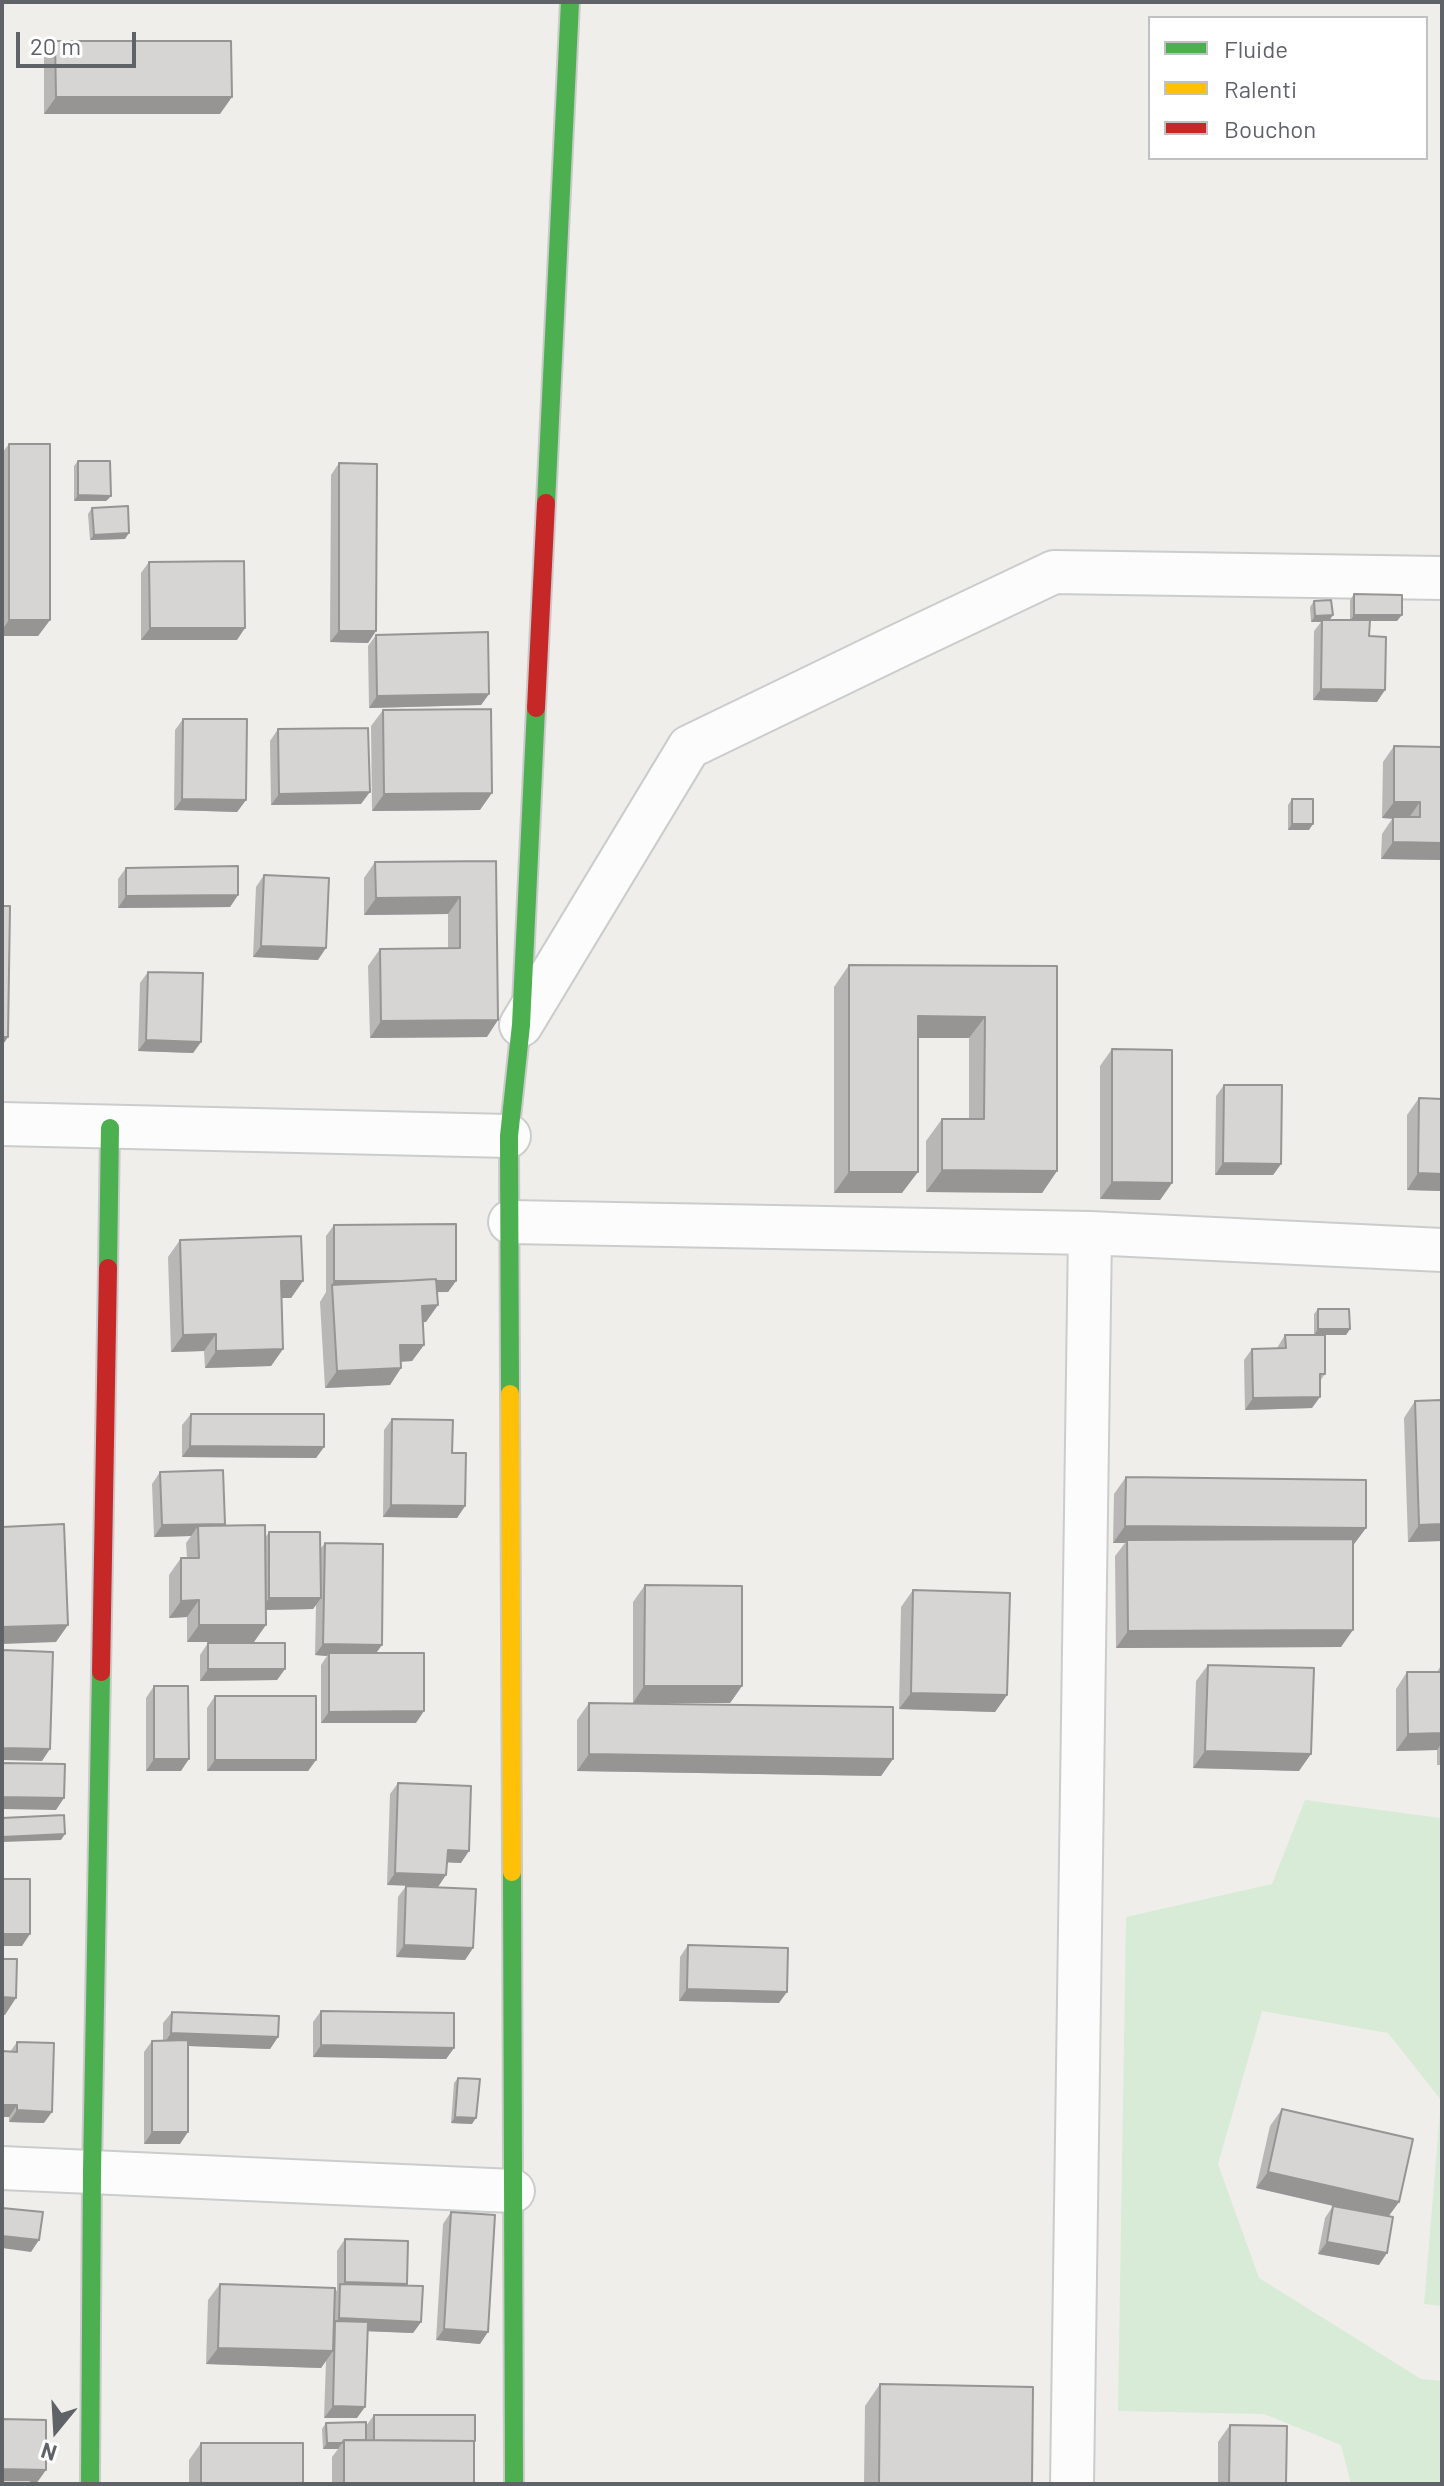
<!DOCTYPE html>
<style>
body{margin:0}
#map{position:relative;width:1444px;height:2486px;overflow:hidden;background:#efeeea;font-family:Barlow,sans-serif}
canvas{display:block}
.frame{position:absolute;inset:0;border:4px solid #5f6368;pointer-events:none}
.legend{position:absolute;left:1148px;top:16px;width:280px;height:144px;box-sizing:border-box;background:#fff;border:2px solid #bfc1c3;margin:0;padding:10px 14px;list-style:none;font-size:24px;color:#5f6368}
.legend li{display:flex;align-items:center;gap:16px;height:40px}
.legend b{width:40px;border:2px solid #bfc1c3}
.north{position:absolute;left:16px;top:2390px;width:80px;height:80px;-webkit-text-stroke:6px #fff;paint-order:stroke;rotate:198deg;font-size:22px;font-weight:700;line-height:32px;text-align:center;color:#5f6368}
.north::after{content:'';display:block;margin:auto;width:28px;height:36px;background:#5f6368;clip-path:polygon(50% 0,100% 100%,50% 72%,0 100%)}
.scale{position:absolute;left:16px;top:32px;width:120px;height:36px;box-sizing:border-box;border:4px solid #5f6368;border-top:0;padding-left:10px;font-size:24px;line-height:28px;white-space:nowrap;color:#5f6368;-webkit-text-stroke:6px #fff;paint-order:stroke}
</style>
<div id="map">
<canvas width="1444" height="2486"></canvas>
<div class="frame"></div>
<ul class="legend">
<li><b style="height:10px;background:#4caf50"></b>Fluide</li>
<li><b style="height:10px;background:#ffc107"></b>Ralenti</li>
<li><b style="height:10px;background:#c62828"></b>Bouchon</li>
</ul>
<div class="north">N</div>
<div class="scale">20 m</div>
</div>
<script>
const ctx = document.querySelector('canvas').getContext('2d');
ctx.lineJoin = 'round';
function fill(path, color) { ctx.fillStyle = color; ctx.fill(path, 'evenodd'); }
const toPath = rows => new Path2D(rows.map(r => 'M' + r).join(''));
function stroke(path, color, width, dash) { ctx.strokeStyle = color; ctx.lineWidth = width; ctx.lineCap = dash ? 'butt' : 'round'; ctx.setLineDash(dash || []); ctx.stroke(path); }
fill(toPath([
 [1305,1800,1440,1818,1442,1822,1442,2306,1424,2304,1441,2100,1388,2033,1262,2011,1218,2164,1259,2278,1421,2379,1442,2381,1442,2484,1351,2484,1341,2445,1264,2414,1118,2411,1126,1917,1272,1884]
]), '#d8ebd6');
const street = toPath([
 [521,1025,689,747,900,645,1054,572,1442,578],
 [2,1124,509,1136],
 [510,1222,1090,1233,1442,1250],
 [2,2168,513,2191],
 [1072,2484,1090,1233]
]);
const fast = toPath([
 [546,503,570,2],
 [108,1268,110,1128],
 [510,1394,509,1136,521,1025,536,708],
 [512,1872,514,2484],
 [90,2484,92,2171,101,1672]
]);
const slow = toPath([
 [510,1394,512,1872]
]);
const jam = toPath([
 [536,708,546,503],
 [101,1672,108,1268]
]);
stroke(street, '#cbcccc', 46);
stroke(fast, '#cacacb', 22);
stroke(slow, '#cacacb', 22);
stroke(jam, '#cacacb', 22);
stroke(street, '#fdfcfc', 42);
stroke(fast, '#4caf50', 18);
stroke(slow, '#ffc107', 18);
stroke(jam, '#c62828', 18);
fill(toPath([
 [55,41,220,114,44,114,44,58],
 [1442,249,1442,357,1441,357,1440,252],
 [9,444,50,620,38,636,2,636,2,453],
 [78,461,111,496,106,501,74,501,74,466],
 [339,463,376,631,368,643,330,642,331,475],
 [92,508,125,539,90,540,88,514],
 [149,562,237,640,141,640,141,573],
 [1354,594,1397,621,1370,621,1369,636,1377,702,1313,700,1314,631,1321,622,1311,622,1310,607,1314,601,1333,615,1330,620,1350,620,1350,600],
 [376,635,489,694,481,705,369,708,368,646],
 [383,710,480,810,372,811,371,726],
 [183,719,246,800,237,812,174,810,175,730],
 [278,729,361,804,271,805,270,741],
 [1394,746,1442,747,1442,860,1381,859,1382,834,1392,819,1382,818,1383,762],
 [1292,799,1309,830,1288,830,1288,805],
 [496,861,487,1037,370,1038,368,966,380,949,448,948,448,914,364,915,364,878,375,862],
 [126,868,238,895,230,907,118,908,118,879],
 [264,875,318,960,253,957,256,887],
 [849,965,1057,966,1057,1171,1042,1193,926,1192,926,1141,942,1119,969,1119,969,1038,918,1038,902,1193,834,1193,834,987],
 [148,972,201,1042,193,1053,138,1051,140,983],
 [1112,1049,1172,1183,1160,1200,1100,1199,1100,1066],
 [1224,1085,1281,1164,1273,1175,1215,1175,1216,1096],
 [1419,1098,1442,1099,1442,1191,1407,1190,1407,1115],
 [334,1225,456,1281,448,1292,437,1292,426,1322,423,1322,424,1345,412,1361,401,1362,401,1368,390,1385,325,1388,320,1302,326,1292,326,1236],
 [180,1240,303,1281,291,1298,282,1298,283,1349,271,1366,205,1368,204,1351,171,1352,168,1257],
 [1318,1309,1350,1329,1346,1335,1325,1335,1325,1374,1320,1381,1312,1408,1245,1410,1244,1360,1252,1349,1277,1348,1285,1335,1314,1335,1314,1314],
 [1442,1400,1442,1541,1408,1542,1404,1418,1415,1401],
 [191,1414,324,1447,316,1458,182,1457,182,1425],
 [392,1419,452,1453,465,1506,457,1518,383,1517,384,1430],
 [160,1472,225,1524,224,1525,265,1538,269,1532,321,1548,325,1543,376,1653,416,1723,321,1723,321,1665,327,1656,315,1655,316,1605,313,1609,266,1610,254,1642,187,1642,187,1617,169,1618,169,1575,181,1558,187,1558,186,1543,191,1536,154,1537,152,1484],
 [1126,1477,1366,1528,1354,1544,1353,1544,1341,1647,1116,1648,1115,1556,1125,1543,1113,1543,1114,1494],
 [645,1585,742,1686,730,1703,633,1703,633,1602],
 [913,1590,1007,1695,995,1712,899,1709,901,1607],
 [208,1643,285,1669,277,1680,200,1681,200,1655],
 [1442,1664,1442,1765,1437,1765,1437,1750,1396,1751,1396,1689,1407,1672,1437,1672],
 [1208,1665,1299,1771,1193,1768,1196,1681],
 [154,1686,181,1771,146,1771,146,1698],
 [215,1696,316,1760,308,1771,207,1771,207,1708],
 [589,1703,893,1759,881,1776,577,1771,577,1720],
 [398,1783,461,1863,447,1862,387,1885,390,1794],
 [406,1886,473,1948,465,1960,396,1957,398,1897],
 [688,1945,779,2003,679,2001,680,1957],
 [321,2011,454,2048,446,2059,313,2057,313,2022],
 [172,2012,278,2037,270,2049,188,2046,180,2144,144,2144,144,2052,152,2041,163,2041,163,2023],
 [17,2042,44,2123,9,2122,9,2117,2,2117,2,2051,10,2052],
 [458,2078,472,2124,451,2123,454,2083],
 [1282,2109,1399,2202,1389,2216,1379,2265,1318,2254,1325,2218,1333,2206,1256,2188,1270,2126],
 [451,2212,480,2344,436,2340,443,2224],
 [345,2239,406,2286,421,2322,413,2333,368,2331,357,2418,324,2418,326,2361,321,2368,206,2364,208,2300,220,2284,335,2292,337,2290,337,2251],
 [880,2384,1032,2484,864,2484,865,2406],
 [374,2415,474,2442,474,2484,332,2484,332,2457,338,2449,323,2449,322,2429,326,2423,366,2426],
 [1230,2425,1286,2484,1218,2484,1218,2442],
 [201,2443,303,2484,189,2484,189,2460]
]), '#b8b7b5');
fill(toPath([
 [56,97,232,97,220,114,44,114],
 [78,495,111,496,106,501,74,501],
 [129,533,125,539,90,540,94,535],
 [1333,615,1328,621,1322,620,1321,622,1311,622,1315,616],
 [1354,615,1402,615,1397,621,1350,621],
 [9,620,50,620,38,636,2,636,2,630],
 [150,628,245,628,237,640,141,640],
 [339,631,376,631,368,643,330,642],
 [1321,689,1385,690,1377,702,1313,700],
 [489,694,481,705,369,708,377,696],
 [370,792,361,804,271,805,279,794],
 [492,793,480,810,372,811,384,794],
 [182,799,246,800,237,812,174,810],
 [1394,802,1420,802,1408,819,1382,818],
 [1292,824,1313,824,1309,830,1288,830],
 [1393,842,1442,843,1442,860,1381,859],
 [238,895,230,907,118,908,126,896],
 [460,897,448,914,364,915,376,898],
 [261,946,326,948,318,960,253,957],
 [918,1016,985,1017,969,1038,902,1038],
 [498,1020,487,1037,370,1038,381,1021],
 [2,1037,8,1037,2,1046],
 [146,1040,201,1042,193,1053,138,1051],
 [1223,1163,1281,1164,1273,1175,1215,1175],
 [942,1170,1057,1171,1042,1193,926,1192],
 [849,1172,918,1172,902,1193,834,1193],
 [1418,1173,1442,1174,1442,1191,1407,1190],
 [1112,1182,1172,1183,1160,1200,1100,1199],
 [281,1281,303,1281,291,1298,269,1298],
 [334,1281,456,1281,448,1292,332,1293,332,1285],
 [438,1305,426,1322,410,1323,422,1306],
 [1318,1329,1350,1329,1346,1335,1314,1335],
 [216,1334,204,1351,171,1352,183,1335],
 [400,1345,424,1345,412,1361,389,1362],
 [283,1349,271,1366,205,1368,216,1351],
 [401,1368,390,1385,325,1388,337,1371],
 [1320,1397,1312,1408,1245,1410,1253,1398],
 [190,1446,324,1447,316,1458,182,1457],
 [391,1505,465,1506,457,1518,383,1517],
 [225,1524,217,1535,198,1526,191,1536,154,1537,162,1525],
 [1442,1524,1442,1541,1408,1542,1419,1525],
 [1125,1526,1366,1528,1354,1544,1127,1543,1127,1540,1125,1543,1113,1543],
 [269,1598,321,1598,313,1609,261,1610],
 [199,1600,187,1617,169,1618,181,1601],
 [68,1625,56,1642,2,1644,2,1627],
 [199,1625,266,1625,254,1642,187,1642],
 [1353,1630,1341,1647,1116,1648,1128,1631],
 [323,1644,382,1645,374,1656,329,1653,327,1656,315,1655],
 [208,1669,285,1669,277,1680,200,1681],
 [644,1686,742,1686,730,1703,633,1703],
 [911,1693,1007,1695,995,1712,899,1709],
 [424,1711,416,1723,321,1723,329,1712],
 [1442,1733,1442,1743,1437,1750,1396,1751,1408,1734],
 [2,1748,50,1749,42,1761,2,1760],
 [1205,1751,1311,1754,1299,1771,1193,1768],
 [589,1754,893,1759,881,1776,577,1771],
 [154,1759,189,1759,181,1771,146,1771],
 [215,1760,316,1760,308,1771,207,1771],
 [2,1797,64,1798,56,1810,2,1809],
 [65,1834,61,1840,2,1842,2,1837],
 [448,1850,469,1851,461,1863,439,1862],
 [395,1873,446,1875,438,1887,387,1885],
 [2,1934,30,1934,22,1946,2,1946],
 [404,1945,473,1948,465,1960,396,1957],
 [687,1989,787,1992,779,2003,679,2001],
 [2,1997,16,1998,5,2015,2,2015],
 [171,2033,278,2037,270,2049,163,2045],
 [321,2045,454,2048,446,2059,313,2057],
 [2,2105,17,2105,9,2117,2,2117],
 [17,2110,52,2112,44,2123,9,2122],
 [455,2117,476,2118,472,2124,451,2123],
 [152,2132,188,2132,180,2144,144,2144],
 [1268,2172,1399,2202,1387,2218,1256,2188],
 [2,2236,39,2240,31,2252,2,2248],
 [1327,2242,1387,2253,1379,2265,1318,2254],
 [345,2282,407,2284,399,2296,340,2288],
 [339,2318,421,2322,413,2333,335,2330,335,2324],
 [444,2329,488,2332,480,2344,436,2340],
 [218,2348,333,2351,321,2368,206,2364],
 [333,2406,365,2407,357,2418,324,2418],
 [327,2443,342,2443,338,2449,323,2449],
 [2,2469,46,2470,36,2484,2,2484]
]), '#969594');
const building = toPath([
 [55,41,231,41,232,97,56,97,55,41],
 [9,444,50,444,50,620,9,620,9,444],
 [78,461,110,461,111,496,78,495,78,461],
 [339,463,377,464,376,631,339,631,339,463],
 [128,506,129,533,94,535,92,508,128,506],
 [244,561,245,628,150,628,149,562,244,561],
 [1354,594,1402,595,1402,615,1354,615,1354,594],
 [1331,600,1333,615,1315,616,1314,601,1331,600],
 [1322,620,1370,620,1369,636,1386,637,1385,690,1321,689,1322,620],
 [488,632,489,694,377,696,376,635,488,632],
 [491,709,492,793,384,794,383,710,491,709],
 [183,719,247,719,246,800,182,799,183,719],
 [368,728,370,792,279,794,278,729,368,728],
 [1394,746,1442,747,1442,843,1393,842,1393,817,1420,817,1420,802,1394,802,1394,746],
 [1292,799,1313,799,1313,824,1292,824,1292,799],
 [496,861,498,1020,381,1021,380,949,460,948,460,897,376,898,375,862,496,861],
 [238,866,238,895,126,896,126,868,238,866],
 [264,875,329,878,326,948,261,946,264,875],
 [2,906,10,906,8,1037,2,1037,2,906],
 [849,965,1057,966,1057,1171,942,1170,942,1119,984,1119,985,1017,918,1016,918,1172,849,1172,849,965],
 [148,972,203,973,201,1042,146,1040,148,972],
 [1112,1049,1172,1050,1172,1183,1112,1182,1112,1049],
 [1224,1085,1282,1085,1281,1164,1223,1163,1224,1085],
 [1419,1098,1442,1099,1442,1174,1418,1173,1419,1098],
 [456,1224,456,1281,436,1281,436,1279,403,1281,334,1281,334,1225,456,1224],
 [301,1236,303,1281,281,1281,283,1349,216,1351,216,1334,183,1335,180,1240,301,1236],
 [436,1279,438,1305,422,1306,424,1345,400,1345,401,1368,337,1371,332,1285,436,1279],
 [1318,1309,1349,1309,1350,1329,1318,1329,1318,1309],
 [1285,1335,1325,1335,1325,1374,1320,1374,1320,1397,1253,1398,1252,1349,1286,1348,1285,1335],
 [1442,1400,1442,1524,1419,1525,1415,1401,1442,1400],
 [191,1414,324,1414,324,1447,190,1446,191,1414],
 [392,1419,453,1420,452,1453,466,1453,465,1506,391,1505,392,1419],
 [223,1470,225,1524,162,1525,160,1472,223,1470],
 [1126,1477,1366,1480,1366,1528,1125,1526,1126,1477],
 [64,1524,68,1625,2,1627,2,1527,64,1524],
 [265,1525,266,1625,199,1625,199,1600,181,1601,181,1558,199,1558,198,1526,265,1525],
 [269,1532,320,1532,321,1598,269,1598,269,1532],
 [1353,1539,1353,1630,1128,1631,1127,1540,1353,1539],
 [325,1543,383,1544,382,1645,323,1644,325,1543],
 [645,1585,742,1586,742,1686,644,1686,645,1585],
 [913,1590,1010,1593,1007,1695,911,1693,913,1590],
 [208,1643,285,1643,285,1669,208,1669,208,1643],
 [2,1650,53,1652,50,1749,2,1748,2,1650],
 [329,1653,424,1653,424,1711,329,1712,329,1653],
 [1208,1665,1314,1668,1311,1754,1205,1751,1208,1665],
 [1407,1672,1442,1672,1442,1733,1408,1734,1407,1672],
 [154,1686,188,1686,189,1759,154,1759,154,1686],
 [215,1696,316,1696,316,1760,215,1760,215,1696],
 [589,1703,893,1707,893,1759,589,1754,589,1703],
 [2,1763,65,1764,64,1798,2,1797,2,1763],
 [398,1783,471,1786,469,1851,448,1850,446,1875,395,1873,398,1783],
 [64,1815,65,1834,2,1837,2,1818,64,1815],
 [2,1879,30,1879,30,1934,2,1934,2,1879],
 [406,1886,476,1889,473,1948,404,1945,406,1886],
 [688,1945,788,1948,787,1992,687,1989,688,1945],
 [2,1959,17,1959,16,1998,2,1997,2,1959],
 [321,2011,454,2013,454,2048,321,2045,321,2011],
 [172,2012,279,2016,278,2037,171,2033,172,2012],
 [188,2040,188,2132,152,2132,152,2041,188,2040],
 [17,2042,54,2043,52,2112,17,2110,17,2105,2,2105,2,2051,17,2052,17,2042],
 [458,2078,480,2079,476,2118,455,2117,458,2078],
 [1282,2109,1413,2139,1399,2202,1268,2172,1282,2109],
 [1333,2206,1393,2217,1387,2253,1327,2242,1333,2206],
 [2,2208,43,2212,39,2240,2,2236,2,2208],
 [451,2212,495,2215,488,2332,444,2329,451,2212],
 [345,2239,408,2241,407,2284,345,2282,345,2239],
 [220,2284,335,2288,333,2351,218,2348,220,2284],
 [340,2284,423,2286,421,2322,339,2318,340,2284],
 [335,2321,368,2322,365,2407,333,2406,335,2321],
 [880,2384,1033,2387,1032,2484,879,2484,880,2384],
 [374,2415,475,2415,475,2441,374,2440,374,2415],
 [2,2419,46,2420,46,2470,2,2469,2,2419],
 [366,2422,366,2440,344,2440,342,2443,327,2443,326,2423,366,2422],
 [1230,2425,1287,2426,1286,2484,1229,2484,1230,2425],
 [344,2440,474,2441,474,2484,344,2484,344,2440],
 [201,2443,303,2443,303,2484,201,2484,201,2443],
 [2,2480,31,2480,31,2484,2,2484,2,2480]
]);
fill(building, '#d6d5d3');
stroke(building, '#969594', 2);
</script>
